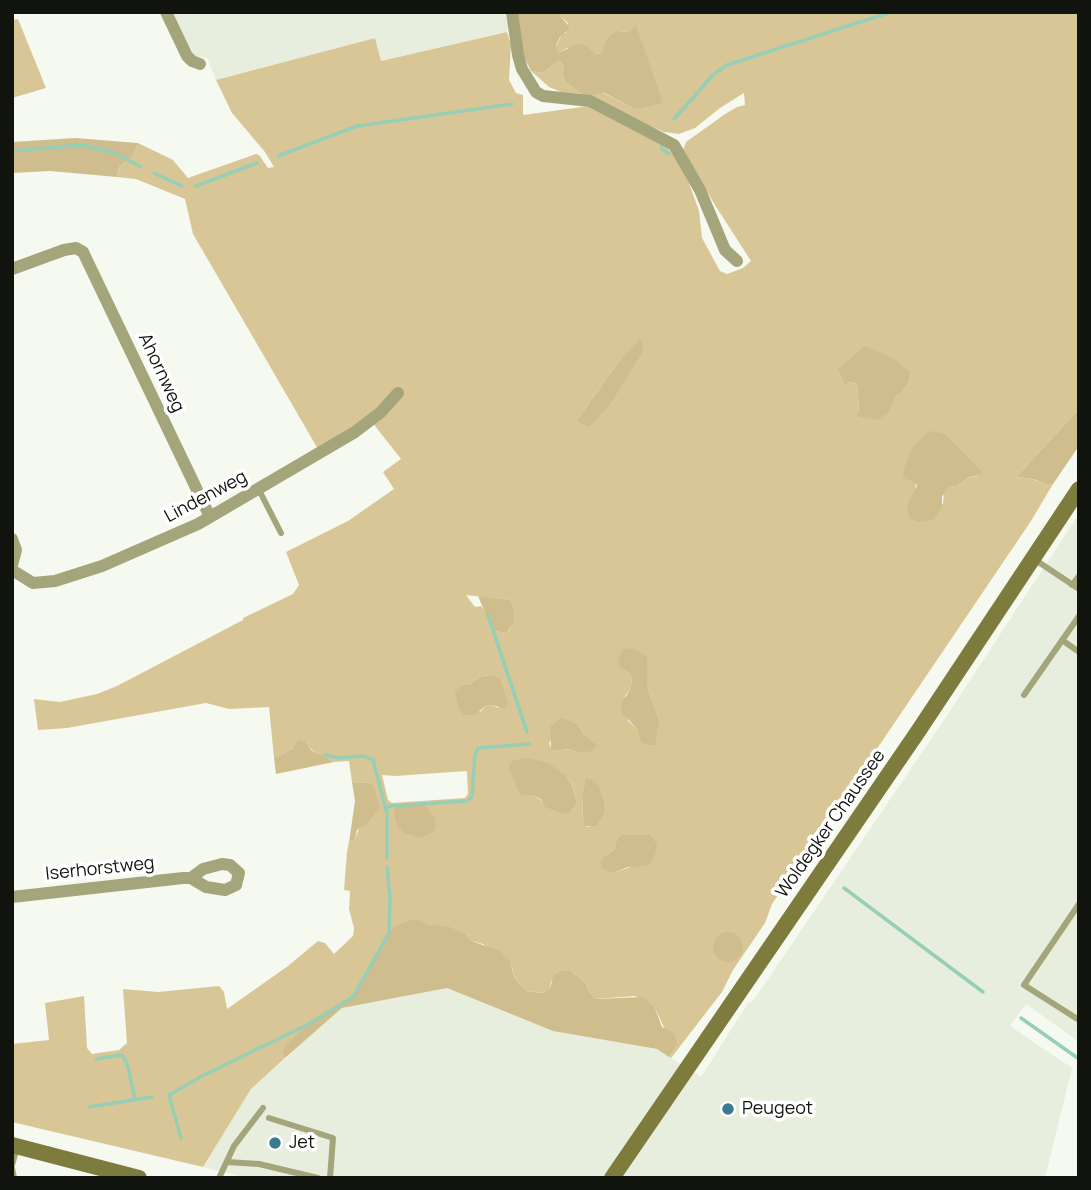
<!DOCTYPE html>
<style>
body{margin:0}
#map{position:relative;width:1091px;height:1190px;overflow:hidden;background:#f5f9f0;font-family:Manrope,sans-serif}
canvas{display:block}
.frame{position:absolute;inset:0;border:14px solid #11130f;pointer-events:none}
</style>
<div id="map">
<canvas width="1091" height="1190"></canvas>
<div class="frame"></div>
</div>
<script>
const ctx = document.querySelector('canvas').getContext('2d');
ctx.lineJoin = 'round';
function fill(path, color) { ctx.fillStyle = color; ctx.fill(path, 'evenodd'); }
const toPath = rows => new Path2D(rows.map(r => 'M' + r).join(''));
function stroke(path, color, width, dash) { ctx.strokeStyle = color; ctx.lineWidth = width; ctx.lineCap = dash ? 'butt' : 'round'; ctx.setLineDash(dash || []); ctx.stroke(path); }
function label(font, color, halo, rows, align = 'center') {
  ctx.font = font + ' Manrope,sans-serif'; ctx.lineWidth = 7; ctx.setLineDash([]); ctx.textBaseline = 'middle'; ctx.strokeStyle = halo; ctx.fillStyle = color; for (const [text, x, y, turn = 0] of rows) {
    ctx.save(); ctx.translate(x, y); ctx.rotate((+turn || 0) * Math.PI / 180); ctx.textAlign = isNaN(turn) ? turn : align; if (halo) ctx.strokeText(text, 0, 0); ctx.fillText(text, 0, 0); ctx.restore();
  }
}
fill(toPath([
 [172,12,506,12,508,20,507,32,381,61,375,38,216,80,207,58,194,56],
 [1079,514,1079,1042,1026,1004,1010,1026,1072,1068,1045,1178,246,1178,203,1167,251,1089,342,1008,447,988,553,1031,657,1049,701,1077,748,1003,753,1001,942,723]
]), '#e7eede');
fill(toPath([
 [562,12,1079,12,1079,409,1016,477,1032,479,1048,485,1053,484,1031,521,772,904,765,923,733,970,722,992,671,1058,669,1057,674,1049,655,1008,635,996,596,999,589,992,586,983,571,971,561,971,551,982,550,988,543,993,527,991,515,979,512,968,483,944,471,941,466,934,423,924,389,933,353,997,307,1025,282,1053,285,1058,251,1089,203,1167,12,1122,12,1044,49,1040,45,1003,84,996,87,1048,92,1054,119,1050,127,1043,123,989,158,992,219,986,224,992,227,1009,288,966,318,941,325,943,334,954,353,936,354,928,349,909,350,891,344,890,347,852,349,842,355,839,360,826,367,783,352,782,349,761,334,762,324,758,311,749,307,743,297,741,292,749,274,758,269,707,229,709,206,703,67,728,38,730,34,699,60,702,97,694,117,686,243,620,243,618,293,594,299,585,286,552,348,521,394,489,383,472,401,459,368,417,318,449,193,234,185,199,136,179,117,177,119,167,133,156,138,143,173,160,188,178,256,154,259,155,268,168,274,167,265,152,232,113,216,80,375,38,381,61,507,32,511,45,509,80,516,93,523,95,523,115,589,106,664,144,674,155,689,183,699,211,702,238,720,271,727,274,743,268,751,261,715,205,683,150,686,142,725,114,737,107,745,105,744,93,720,108,695,128,679,134,664,132,619,113,590,96,603,93,633,108,645,108,662,103,635,26,627,32,619,31,603,51,598,54,567,48,561,52,558,51,556,47,562,34,566,33,568,23,561,17],
 [640,358,632,370,576,421,621,359],
 [911,374,908,384,901,393,895,395,891,402,859,412,857,384,848,382],
 [979,476,968,478,957,486,948,487,944,491,943,504,908,503,915,493,916,483],
 [466,595,510,600,510,629,507,633,493,631,488,615,481,606,475,607],
 [647,657,647,687,659,719,642,741,637,729,628,721,625,696,630,690,632,678,629,673,620,668],
 [490,675,499,708,491,705,485,706,480,712,463,685,469,685,480,677],
 [578,725,585,736,579,753,569,749,555,751,551,748,549,743,551,739],
 [467,771,468,794,465,798,392,803,388,800,382,775,395,776],
 [567,777,572,786,577,802,574,808,567,815,532,795],
 [585,783,600,789,605,802,599,822,588,827,585,825,583,818,582,795],
 [621,835,636,865,613,873,604,856,614,850,617,838],
 [18,19,46,88,12,98,12,20],
 [559,61,564,66,562,72,565,82,582,94,561,92,549,87,531,71,543,73]
]), '#d9c696');
fill(toPath([
 [517,12,562,12,561,17,569,26,568,30,560,37,556,46,558,51,561,52,577,44,585,45,594,53,598,54,603,51,606,40,612,34,619,31,627,32,636,25,663,103,645,108,633,108,604,93,590,96,582,94,565,82,562,72,564,66,559,61,543,73,531,71,523,54],
 [75,138,138,143,133,156,119,167,117,177,50,171,12,173,12,142],
 [641,338,643,348,640,358,608,407,589,427,576,421,621,359],
 [865,346,895,359,911,374,908,384,901,393,895,396,890,410,878,420,857,416,859,412,857,384,849,382,845,385,838,369],
 [1079,409,1079,446,1053,484,1048,485,1033,479,1016,477],
 [930,431,945,434,983,473,968,478,957,486,948,487,942,497,942,508,932,520,918,522,910,518,907,510,908,503,917,486,916,483,906,479,903,475,904,468,912,448,923,436],
 [478,596,510,600,514,613,514,621,507,633,493,631],
 [634,648,647,657,647,687,659,719,655,745,647,745,641,741,637,729,622,713,621,704,630,690,632,678,629,673,620,668,618,662,622,650],
 [490,675,500,678,508,704,504,708,491,705,485,706,475,715,464,715,459,710,455,691,463,685,469,685,480,677],
 [562,718,578,725,585,736,597,745,592,751,579,753,569,749,555,751,551,749,550,727],
 [301,740,307,743,311,750,334,762,276,774,274,758,292,749,297,741],
 [526,758,547,762,567,777,572,786,577,802,574,808,567,815,545,807,542,800,532,795,523,795,519,792,509,769,510,764,514,760],
 [586,778,594,781,600,789,605,802,604,813,597,826,585,826,583,818,582,795],
 [352,782,367,783,374,786,380,808,366,824,357,830,355,839,349,842,355,801],
 [424,804,435,818,436,827,433,832,421,838,404,833,397,826,394,814,396,806],
 [621,835,650,835,654,839,657,846,656,852,651,862,646,866,628,867,613,873,604,870,601,867,601,861,604,856,614,850,617,838],
 [415,919,428,925,447,926,466,934,471,941,498,950,509,960,515,979,527,991,543,993,550,988,554,975,561,971,571,971,586,983,589,992,596,999,642,997,655,1008,662,1027,673,1032,677,1043,674,1049,669,1057,657,1049,553,1031,447,988,342,1008,285,1058,282,1053,285,1046,307,1025,353,997,389,933,397,925],
 '713 947a15 15 0 1 1 30 0a15 15 0 1 1-30 0Z'
]), '#d0bd8d');
stroke(toPath([
 [674,119,714,74,727,65,891,12],
 [661,144,662,149,669,154],
 [12,151,82,145,115,153,141,167],
 [278,156,357,126,512,104],
 [154,173,182,186],
 [196,186,257,163],
 [488,615,527,732],
 [325,755,338,758,363,756,373,760,387,814,387,858],
 [386,809,390,806,467,801,472,797,475,755,478,748,529,744],
 [844,888,983,992],
 [1021,1018,1079,1059],
 [96,1059,122,1055,127,1063,135,1099],
 [89,1107,152,1097],
 [181,1138,169,1095,202,1076,307,1025,353,997,389,933,390,899,387,867]
]), '#97ceb6', 3.5);
stroke(toPath([
 [259,490,281,533],
 [1034,559,1079,589],
 [1072,585,1079,576],
 [1062,640,1079,652],
 [1024,695,1079,616],
 [1079,904,1024,985,1079,1020],
 [269,1118,333,1138,330,1178],
 [227,1162,259,1164,318,1178],
 [12,1165,17,1148],
 [12,1168,14,1178],
 [219,1178,234,1146,263,1108]
]), '#a5a57c', 6);
stroke(toPath([
 [166,12,187,56,192,61,200,64],
 [512,12,518,55,522,69,536,92,543,96,590,101,674,145,700,190,725,250,737,261],
 [12,269,64,250,76,248,83,252,210,517],
 [12,539,16,550,12,565],
 [12,570,33,583,55,581,102,566,198,524,355,432,381,412,398,393],
 [12,897,183,878,191,878,206,887,225,890,236,885,239,873,230,865,222,864,203,869,191,878]
]), '#a5a57c', 12);
stroke(toPath([
 [12,1145,139,1178],
 [612,1178,917,733,1079,489]
]), '#7e7c3c', 16);
for (const [x, y, r, color] of [
 [728,1109,7,"#3c7a90"],
 [275,1143,7,"#3c7a90"]
]) { const dot = new Path2D(); dot.arc(x, y, r, 0, 2 * Math.PI); ctx.fillStyle = color; ctx.fill(dot); stroke(dot, '#fff', 2.5); }
label('18px', '#11130f', '#fff', [
 ["Ahornweg",161,373,65],
 ["Lindenweg",206,497,-28],
 ["Woldegker Chaussee",831,824,-55],
 ["Iserhorstweg",100,869,-6]
]);
label('18px', '#11130f', '#fff', [
 ["Peugeot",742,1109],
 ["Jet",289,1143]
], 'left');
</script>
